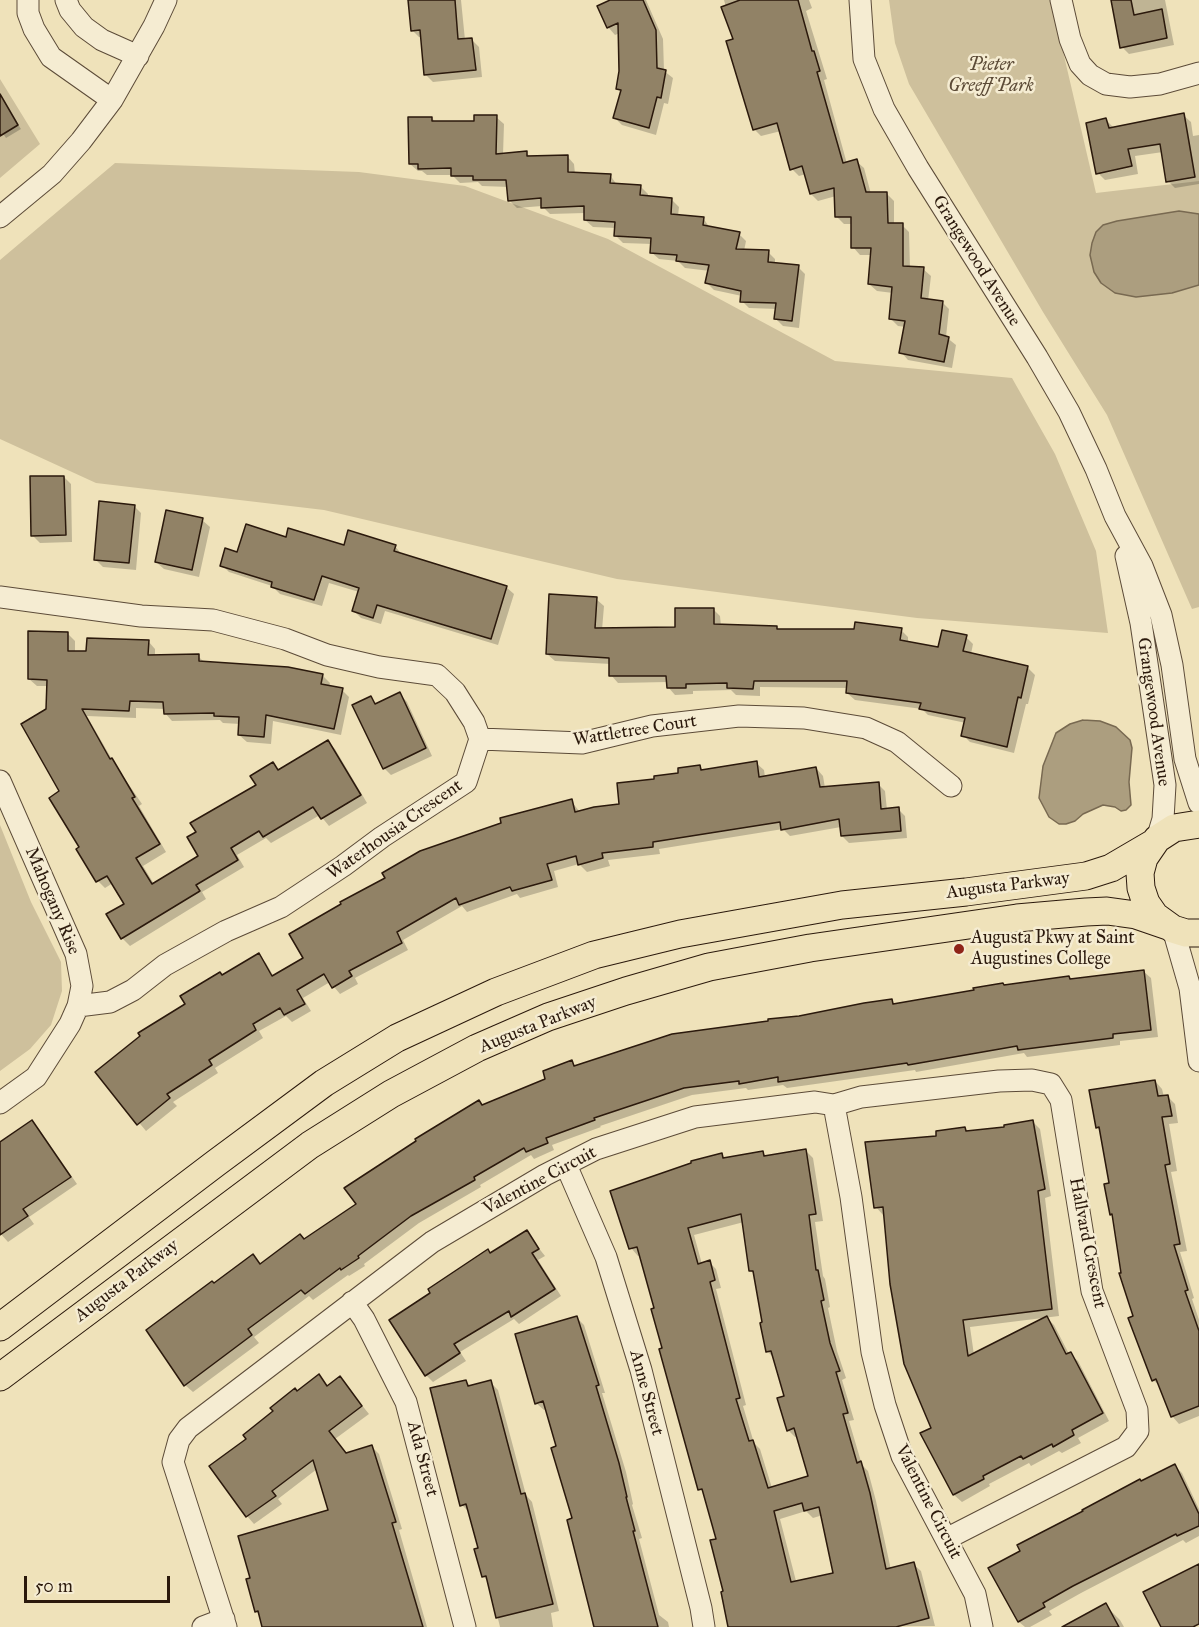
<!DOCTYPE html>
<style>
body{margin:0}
#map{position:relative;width:1199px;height:1627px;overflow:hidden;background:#efe2ba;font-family:"IM FELL Great Primer",serif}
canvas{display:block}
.scale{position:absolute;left:24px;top:1576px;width:146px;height:27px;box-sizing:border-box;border:3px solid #2b190c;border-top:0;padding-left:8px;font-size:18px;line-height:21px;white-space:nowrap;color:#2b190c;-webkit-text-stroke:4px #f5ecd2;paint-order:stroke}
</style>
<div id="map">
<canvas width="1199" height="1627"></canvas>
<div class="scale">50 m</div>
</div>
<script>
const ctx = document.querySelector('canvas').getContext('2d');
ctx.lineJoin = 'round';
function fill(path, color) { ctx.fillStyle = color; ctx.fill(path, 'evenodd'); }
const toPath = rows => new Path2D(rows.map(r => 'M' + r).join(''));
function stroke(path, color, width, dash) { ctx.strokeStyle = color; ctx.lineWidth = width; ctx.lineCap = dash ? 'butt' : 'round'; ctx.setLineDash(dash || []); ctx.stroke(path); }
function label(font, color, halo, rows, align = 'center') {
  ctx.font = font + ' "IM FELL Great Primer",serif'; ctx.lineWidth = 5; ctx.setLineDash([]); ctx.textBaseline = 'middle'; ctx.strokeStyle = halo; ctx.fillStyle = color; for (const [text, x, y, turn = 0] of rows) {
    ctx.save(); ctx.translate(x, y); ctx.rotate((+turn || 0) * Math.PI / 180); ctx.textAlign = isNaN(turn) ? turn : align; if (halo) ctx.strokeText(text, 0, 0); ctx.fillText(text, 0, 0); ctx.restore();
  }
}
fill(toPath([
 [889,0,1051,0,1096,193,1199,181,1199,607,1192,609,1107,415,1043,312,909,84,895,43],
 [0,79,40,144,0,178],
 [115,163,359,172,465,186,608,239,835,361,1012,378,1055,454,1096,551,1108,633,917,618,617,579,324,510,96,483,0,439,0,260],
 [0,825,31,902,61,962,62,991,51,1025,30,1049,0,1071]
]), '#cec09c');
const water = toPath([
 [1179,211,1199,214,1199,285,1172,293,1136,297,1115,293,1101,283,1094,272,1090,255,1092,243,1096,232,1103,225,1117,221,1179,211],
 [1083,720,1100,721,1116,727,1130,740,1132,748,1129,782,1131,805,1126,810,1121,811,1115,807,1103,805,1083,814,1075,821,1066,824,1059,824,1049,817,1039,798,1043,766,1056,733,1070,724,1083,720]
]);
fill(water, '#ac9e7f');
stroke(water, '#786951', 1.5);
fill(toPath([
 [407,0,461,0,465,40,472,40,479,47,482,77,433,82,426,75,422,37,419,37,412,30,409,2],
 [613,0,646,0,663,39,664,71,673,78,668,104,664,103,656,135,622,125,615,118,622,93,617,88,621,71,620,33,615,35,608,27],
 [724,0,809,0,812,8,806,11,827,79,824,80,847,164,856,161,864,168,871,194,886,193,894,201,894,225,902,225,909,232,910,268,923,269,931,276,928,301,942,302,949,309,946,337,956,345,952,368,908,360,901,352,906,327,898,326,891,319,893,293,877,291,869,284,872,255,860,255,853,247,852,224,844,224,837,217,836,196,818,201,811,194,806,174,799,176,792,169,781,131,761,136,754,129,735,40],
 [1112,0,1165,0,1174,45,1129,54,1122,47],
 [8,109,21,129,6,138,0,129,0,114],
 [1183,115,1191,122,1193,136,1199,135,1199,184,1175,188,1168,181,1163,152,1135,156,1138,174,1105,180,1098,173,1106,120,1113,127],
 [496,117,504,124,503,155,526,153,531,157,567,156,574,164,575,174,610,175,617,185,640,186,648,194,648,197,672,200,679,207,678,216,703,218,710,228,739,234,746,241,744,251,768,252,775,259,775,264,798,267,805,274,799,328,783,326,776,319,777,309,749,308,742,301,742,296,714,290,707,283,710,271,685,268,678,261,659,259,651,252,652,244,623,243,615,235,616,228,593,227,585,220,585,213,550,214,542,206,517,208,510,201,509,187,482,186,478,182,460,183,452,175,427,175,422,171,418,171,410,164,432,118,436,123,475,122],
 [64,477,71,484,72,542,40,543,32,535],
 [134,506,141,513,136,570,103,567,96,560],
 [202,520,210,527,199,577,164,569,156,562],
 [287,539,345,547,395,546,402,555,506,587,514,594,498,645,385,611,381,624,361,618,353,610,359,592,329,583,322,606,280,594,272,586,229,572,222,565,238,554],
 [596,599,604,606,602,630,677,629,713,609,720,616,721,626,776,628,778,630,901,630,908,637,908,643,940,649,966,637,973,644,971,654,1028,668,1035,675,1028,704,1026,704,1014,753,970,742,963,735,966,723,928,715,922,709,855,700,847,693,848,688,760,687,760,696,736,695,731,690,693,691,693,694,675,695,668,687,668,682,618,683,611,675,611,664,555,661,547,654],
 [67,633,75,641,75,652,87,653,148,641,155,649,155,656,198,656,205,663,322,675,330,683,329,687,342,690,349,697,341,735,273,721,271,744,247,742,239,735,240,724,223,723,220,720,172,721,165,713,165,709,136,708,136,718,87,716,114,763,142,804,139,806,166,852,143,866,154,884,200,856,273,764,280,771,328,742,335,749,367,803,329,826,320,815,271,843,266,838,237,855,244,867,202,892,206,899,130,946,122,938,108,915,126,904,113,883,105,888,98,881,78,849,81,847,61,791,48,710,49,686,37,686,29,679],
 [400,694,407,702,432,756,391,775,384,768,371,698,378,705],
 [756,763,764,770,765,777,816,768,823,776,825,788,878,784,885,791,887,810,898,809,905,816,907,838,849,843,842,836,841,827,790,836,783,829,659,849,660,854,608,860,610,866,587,872,579,864,554,871,558,887,520,898,517,894,467,912,462,906,403,940,408,950,355,978,358,984,340,994,330,982,303,998,311,1011,292,1022,286,1016,259,1031,263,1038,215,1068,218,1073,173,1102,177,1106,146,1131,97,1072,223,976,259,955,266,963,274,977,571,801,580,812,621,805,656,780,700,767,704,771],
 [1143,971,1151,978,1158,1037,1120,1041,1120,1045,1027,1057,1024,1053,916,1072,915,1070,787,1088,783,1085,748,1090,746,1088,692,1095,600,1126,601,1127,552,1145,554,1150,534,1159,531,1155,480,1185,481,1187,419,1223,364,1264,365,1266,349,1276,348,1275,313,1300,309,1296,254,1337,259,1343,193,1392,185,1385,214,1285,253,1256,261,1265,305,1240,358,1205,479,1102,483,1106,547,1080,572,1062,577,1067,799,1017,892,1001,895,1005,1069,978,1071,980],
 [1155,1081,1162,1089,1164,1097,1168,1097,1175,1104,1178,1123,1169,1124,1177,1171,1171,1172,1187,1251,1180,1252,1194,1298,1192,1299,1199,1320,1199,1416,1179,1424,1172,1416,1161,1387,1153,1380,1135,1317,1123,1274,1114,1216,1111,1214,1111,1184,1102,1132,1097,1127],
 [32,1122,39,1129,77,1184,29,1217,34,1224,8,1242,0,1233,0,1145],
 [1033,1122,1040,1129,1051,1196,1045,1198,1059,1316,970,1327,974,1355,1047,1318,1054,1325,1069,1354,1070,1354,1078,1361,1109,1421,1078,1438,1081,1443,1062,1453,1059,1451,1031,1466,1029,1463,989,1484,990,1486,962,1502,954,1495,922,1434,933,1428,885,1214,883,1215,876,1207,938,1137,965,1129,968,1132,1006,1128],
 [806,1151,813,1158,823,1221,815,1222,823,1276,825,1279,830,1307,828,1308,837,1351,846,1378,842,1380,854,1420,849,1421,862,1465,868,1471,876,1501,891,1570,913,1564,921,1571,935,1626,730,1627,718,1540,705,1494,700,1489,641,1255,638,1256,631,1248,721,1154,726,1159,762,1152,767,1157],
 [744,1222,751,1271,755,1275,767,1351,775,1359,786,1397,788,1430,795,1437,798,1436,810,1477,772,1488,760,1449,754,1443,743,1406,746,1405,716,1289,721,1288,716,1269,709,1262,702,1264,694,1235],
 [806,1511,813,1518,823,1515,835,1574,796,1581,780,1519],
 [526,1232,545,1256,538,1260,561,1296,519,1324,514,1319,460,1352,466,1361,433,1382,426,1375,491,1254],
 [577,1318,584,1325,605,1393,602,1393,626,1472,633,1504,632,1505,642,1538,639,1539,659,1615,668,1622,669,1627,593,1627,592,1623,594,1622,574,1519,558,1447,547,1409,544,1410,536,1403],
 [319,1376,329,1387,340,1378,369,1414,335,1439,347,1454,372,1447,379,1454,402,1529,399,1530,427,1627,264,1627,261,1616,256,1611,252,1579,330,1511,317,1469,278,1499,282,1504,254,1524,247,1516,248,1440,297,1392],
 [466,1381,471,1387,490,1382,498,1390,526,1495,532,1502,559,1611,551,1613,553,1627,500,1627,489,1582,483,1576,480,1549,469,1512,462,1505],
 [1175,1466,1182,1473,1199,1509,1199,1536,1186,1543,1183,1540,1081,1593,1049,1611,1052,1615,1030,1627,1025,1627,1019,1622,990,1569,1141,1482],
 [1105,1605,1120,1620,1124,1627,1065,1627]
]), '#0003');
const building = toPath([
 [408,0,455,0,458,39,472,38,476,70,424,75,420,30,411,31,408,0],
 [610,0,643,0,656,30,657,68,666,70,661,98,657,97,649,128,613,118,621,90,616,89,619,71,618,23,607,28,597,6,610,0],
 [740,0,798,0,812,51,814,51,820,71,817,72,843,163,857,159,866,192,887,192,888,223,903,223,903,266,924,267,921,298,943,301,939,334,949,337,944,362,899,353,905,321,889,319,892,287,868,284,871,248,851,248,851,217,835,217,834,188,810,194,802,166,790,170,777,123,753,130,726,41,733,39,721,7,740,0],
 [1111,0,1131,0,1134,15,1162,9,1167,38,1120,48,1111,0],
 [0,94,18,125,0,136,0,94],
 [1184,113,1195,177,1166,182,1160,144,1128,149,1132,166,1096,174,1086,123,1106,118,1109,128,1184,113],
 [474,115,497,115,496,154,527,151,527,156,568,155,568,172,611,174,610,183,641,185,640,195,672,198,671,214,704,217,703,225,740,232,736,249,769,250,768,262,799,265,792,321,774,319,776,303,740,302,741,291,705,283,709,265,676,261,677,255,650,253,651,238,614,236,615,222,584,220,584,206,541,208,541,198,508,201,506,180,473,180,473,176,451,176,451,168,418,169,418,164,409,164,408,117,432,117,432,121,474,121,474,115],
 [30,476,64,476,66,535,31,536,30,476],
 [99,501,135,505,129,563,94,560,99,501],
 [166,510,203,518,192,570,155,562,166,510],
 [246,524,286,537,288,528,344,545,348,530,396,545,394,551,507,586,491,639,377,605,373,618,352,611,359,588,322,576,314,600,271,587,272,582,220,566,225,548,237,552,246,524],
 [549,594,597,597,595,628,675,627,675,608,714,608,714,624,777,626,777,629,854,629,855,622,902,628,900,640,938,647,942,630,967,635,963,651,1028,666,1021,698,1018,697,1007,747,961,736,965,718,919,709,921,703,846,693,847,681,754,681,753,689,727,688,727,683,686,684,686,688,667,688,666,676,609,676,609,658,546,654,549,594],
 [28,631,68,632,68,651,86,651,87,638,149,640,148,655,199,654,199,661,288,667,323,674,321,684,343,688,334,729,266,715,264,737,238,735,239,717,214,716,214,713,164,714,163,702,130,701,129,711,82,709,110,759,112,758,135,797,132,798,160,844,136,858,152,884,198,856,187,837,196,832,190,823,256,785,250,776,273,762,278,770,328,740,361,795,321,819,313,807,263,837,259,831,231,848,238,860,196,885,200,891,121,939,106,914,124,904,107,876,96,882,76,849,79,847,49,798,59,791,21,724,46,709,47,680,28,679,28,631],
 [400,692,426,748,383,769,352,705,371,696,375,704,400,692],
 [757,761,759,777,816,767,820,787,879,782,881,809,899,807,901,831,841,836,839,819,781,830,780,822,653,842,653,847,602,853,603,858,578,865,576,856,547,864,552,880,512,891,510,887,459,905,456,898,397,932,402,943,349,971,352,976,332,988,324,974,297,990,305,1004,284,1015,280,1008,253,1024,256,1030,209,1060,212,1065,167,1094,170,1098,137,1125,95,1072,140,1036,138,1033,185,1004,180,996,220,972,222,975,259,953,272,976,303,958,289,934,341,904,340,902,385,878,382,873,420,851,501,823,500,818,572,799,575,812,594,807,619,804,617,783,654,779,654,776,678,773,678,768,700,765,701,770,757,761],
 [1144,970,1151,1030,1113,1034,1113,1038,1018,1050,1017,1046,908,1065,907,1063,778,1082,778,1077,739,1084,739,1081,684,1088,594,1118,595,1120,546,1138,548,1143,526,1152,524,1148,474,1177,475,1180,411,1216,358,1256,359,1258,341,1270,340,1268,305,1294,301,1290,248,1329,252,1335,184,1386,146,1330,212,1281,214,1283,253,1254,260,1264,300,1234,304,1239,356,1204,344,1188,416,1141,415,1139,479,1100,482,1105,545,1079,543,1071,572,1060,574,1066,672,1034,768,1021,768,1019,799,1016,864,1003,892,999,893,1004,974,990,973,988,1003,983,1004,985,1069,976,1070,979,1144,970],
 [1155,1080,1158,1096,1168,1095,1172,1116,1162,1117,1170,1164,1165,1165,1180,1244,1174,1245,1188,1290,1185,1291,1199,1331,1199,1406,1171,1417,1156,1379,1152,1381,1128,1318,1133,1316,1119,1273,1121,1273,1112,1214,1110,1215,1104,1184,1109,1183,1099,1127,1096,1128,1089,1090,1155,1080],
 [32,1120,71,1177,23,1209,28,1216,0,1235,0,1142,32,1120],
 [1033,1120,1045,1189,1038,1191,1052,1309,963,1320,968,1356,1047,1316,1066,1354,1071,1352,1103,1413,1072,1430,1074,1435,1053,1447,1052,1444,1023,1459,1021,1456,983,1476,984,1479,953,1495,920,1433,931,1428,904,1364,890,1284,883,1207,874,1208,865,1142,936,1136,936,1131,965,1127,966,1131,1004,1127,1004,1125,1033,1120],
 [806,1149,816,1214,809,1215,816,1270,818,1270,824,1300,821,1301,830,1343,840,1371,836,1372,848,1413,843,1414,857,1463,861,1461,870,1493,886,1569,914,1562,929,1618,896,1627,728,1627,721,1592,723,1591,710,1540,716,1539,702,1489,698,1490,659,1349,662,1348,651,1309,654,1308,637,1247,629,1249,610,1191,691,1163,691,1161,722,1153,723,1158,763,1151,764,1156,806,1149],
 [741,1214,749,1271,753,1271,762,1322,760,1323,766,1352,771,1351,784,1396,777,1398,787,1431,794,1428,808,1476,768,1488,753,1440,749,1441,736,1399,740,1398,710,1282,715,1280,710,1260,698,1264,688,1228,741,1214],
 [802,1503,804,1511,819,1507,833,1573,791,1582,774,1511,802,1503],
 [527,1230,539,1249,532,1253,555,1289,511,1317,509,1311,454,1344,460,1353,425,1376,389,1320,430,1293,428,1289,488,1249,490,1253,527,1230],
 [577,1316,599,1385,596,1386,619,1463,627,1497,626,1497,635,1531,633,1531,658,1627,594,1627,567,1520,572,1518,551,1448,556,1446,543,1401,535,1404,515,1334,577,1316],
 [319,1374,327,1386,340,1376,362,1406,329,1431,346,1453,372,1445,396,1522,392,1523,423,1627,262,1627,258,1611,255,1612,246,1579,250,1578,238,1536,328,1510,313,1460,272,1491,276,1496,246,1517,209,1466,246,1439,243,1435,273,1411,270,1408,295,1388,297,1391,319,1374],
 [466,1380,468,1386,491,1380,521,1494,525,1493,553,1604,496,1618,486,1576,482,1577,474,1549,478,1548,466,1504,460,1506,430,1388,466,1380],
 [1175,1464,1199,1514,1199,1526,1177,1536,1176,1534,1073,1586,1043,1603,1045,1607,1018,1622,988,1568,1020,1551,1017,1545,1083,1511,1082,1510,1140,1479,1141,1481,1175,1464],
 [1199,1564,1199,1624,1193,1627,1161,1627,1143,1592,1199,1564],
 [1106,1603,1119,1627,1062,1627,1106,1603]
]);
fill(building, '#918266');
stroke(building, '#2b190c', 1.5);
const minor = toPath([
 [28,0,28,13,34,29,51,57,112,100],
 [66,0,70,10,84,27,102,40,138,56],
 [860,0,864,59,884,109,918,168,1037,357,1069,412,1096,469,1115,516,1142,566,1161,615,1172,665,1185,759,1199,803],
 [1061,0,1070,39,1080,64,1090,75,1106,84,1130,87,1160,84,1199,73],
 [0,217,52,174,81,141,112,100,154,26,166,0],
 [1126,556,1141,623,1165,785,1163,819,1157,839],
 [0,597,141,616,213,620,285,639,327,655,379,667,437,675,455,692,474,722,480,739,466,782,382,837,343,866,281,907,226,931,165,965,133,990,110,1002,78,1006],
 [480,739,582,743,652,726,739,716,804,718,866,728,897,742,951,786],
 [0,781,76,954,82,986,78,1006,70,1024,36,1077,0,1103],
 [1173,929,1190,988,1199,1061],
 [834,1105,861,1097,999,1081,1032,1080,1051,1084,1061,1100,1092,1291,1137,1410,1138,1431,1126,1447,946,1539],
 [566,1165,606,1257,641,1370,701,1608,704,1627],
 [352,1302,364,1319,406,1402,465,1627],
 [203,1627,224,1619],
 [226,1627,173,1462,179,1440,188,1428,432,1242,545,1175,596,1149,695,1117,815,1102,834,1105,851,1197,872,1352,885,1405,902,1456,975,1594,982,1627]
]);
const major = toPath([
 [1199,824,1174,828,1157,839,1144,858,1140,873,1141,888,1146,903,1155,916,1173,929,1186,933,1199,933],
 [0,1327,216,1163,324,1083,397,1038,496,992,594,955,680,934,842,905,966,892,1086,876,1111,868,1152,844],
 [0,1377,310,1145,391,1094,477,1048,548,1017,626,991,709,967,810,948,1017,918,1086,912,1107,911,1136,915,1168,926]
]);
stroke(minor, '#5c4b38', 23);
stroke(major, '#2b190c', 29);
stroke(minor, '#f5ecd2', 21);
stroke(major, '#efe2ba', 27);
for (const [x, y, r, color] of [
 [959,949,6,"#8f2418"]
]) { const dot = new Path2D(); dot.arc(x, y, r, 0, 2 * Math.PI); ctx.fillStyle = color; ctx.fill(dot); stroke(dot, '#f5ecd2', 2); }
label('italic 18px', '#5c4b37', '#f5ecd2', [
 ["Pieter",991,66],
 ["Greeff Park",991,87]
]);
label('18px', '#2b190c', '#f5ecd2', [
 ["Grangewood Avenue",976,261,58],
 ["Grangewood Avenue",1153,712,82],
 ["Wattletree Court",635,731,-9],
 ["Waterhousia Crescent",395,830,-35],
 ["Augusta Parkway",1008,886,-7],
 ["Mahogany Rise",52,901,67],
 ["Augusta Parkway",538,1025,-22],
 ["Valentine Circuit",540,1181,-28],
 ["Hallvard Crescent",1087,1243,79],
 ["Augusta Parkway",127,1281,-37],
 ["Anne Street",646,1393,75],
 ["Ada Street",422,1459,75],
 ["Valentine Circuit",928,1502,63]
]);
label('18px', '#2b190c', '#f5ecd2', [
 ["Augusta Pkwy at Saint",971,939],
 ["Augustines College",971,960]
], 'left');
</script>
